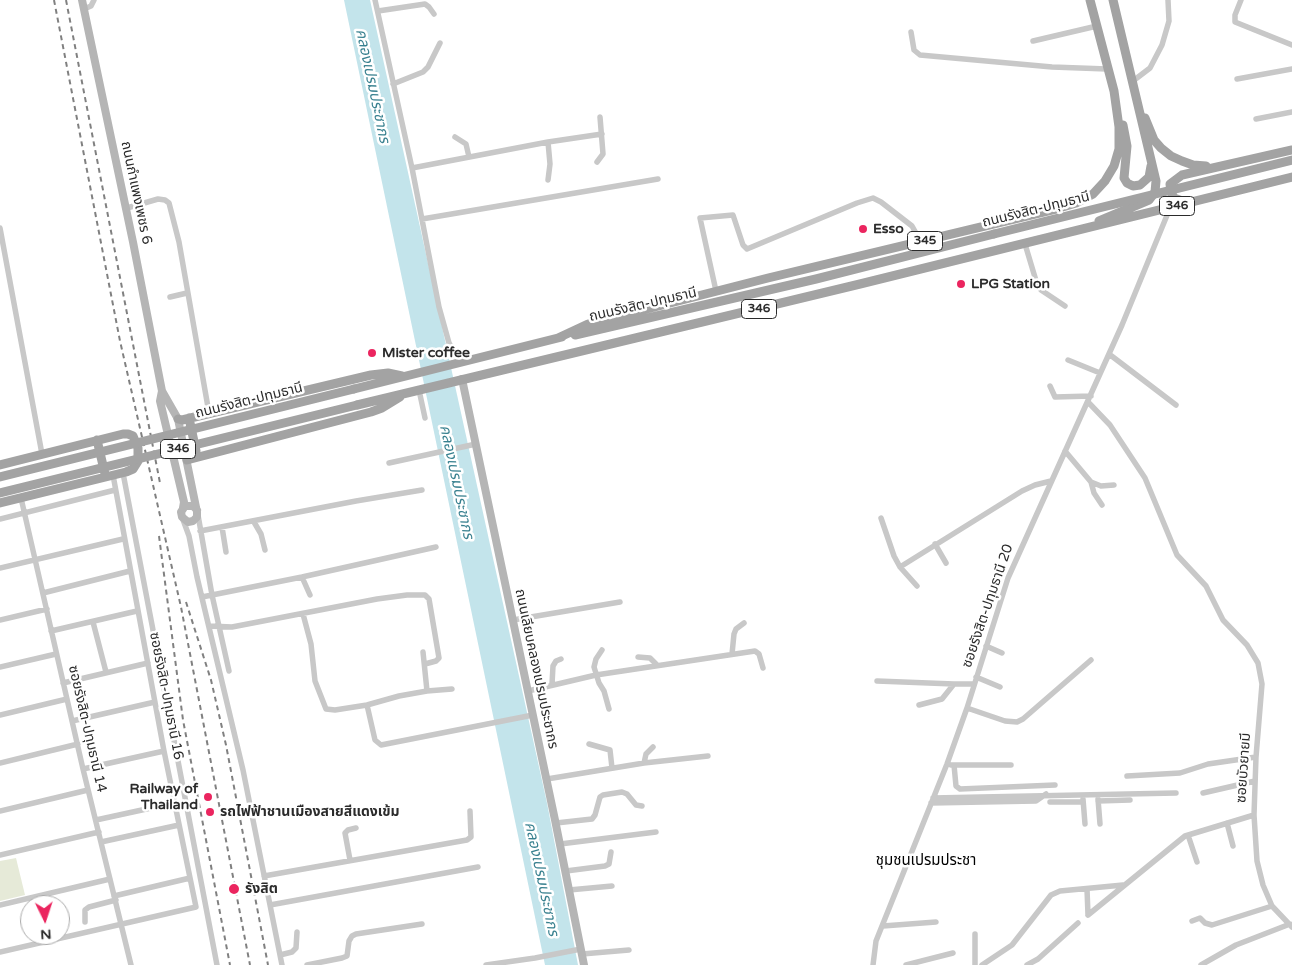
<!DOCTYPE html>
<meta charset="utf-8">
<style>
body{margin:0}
#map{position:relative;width:1292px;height:965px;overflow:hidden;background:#fff;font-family:"Varela Round",sans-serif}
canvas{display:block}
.north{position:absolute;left:20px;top:895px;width:50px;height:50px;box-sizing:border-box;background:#fff;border:1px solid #aaa;border-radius:50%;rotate:176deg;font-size:14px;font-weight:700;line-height:20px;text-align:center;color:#2b2b2b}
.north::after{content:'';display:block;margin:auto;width:18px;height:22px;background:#eb255f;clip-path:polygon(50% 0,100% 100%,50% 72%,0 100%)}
</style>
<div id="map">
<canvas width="1292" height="965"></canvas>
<div class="north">N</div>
</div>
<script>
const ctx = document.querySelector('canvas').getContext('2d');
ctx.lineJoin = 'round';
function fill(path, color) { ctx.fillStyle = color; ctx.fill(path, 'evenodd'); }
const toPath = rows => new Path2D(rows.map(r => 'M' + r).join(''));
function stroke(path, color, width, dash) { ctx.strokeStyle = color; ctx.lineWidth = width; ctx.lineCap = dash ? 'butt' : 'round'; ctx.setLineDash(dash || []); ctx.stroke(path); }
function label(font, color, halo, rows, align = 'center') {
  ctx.font = font + ' "Varela Round","Noto Sans Thai",sans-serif'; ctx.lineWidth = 5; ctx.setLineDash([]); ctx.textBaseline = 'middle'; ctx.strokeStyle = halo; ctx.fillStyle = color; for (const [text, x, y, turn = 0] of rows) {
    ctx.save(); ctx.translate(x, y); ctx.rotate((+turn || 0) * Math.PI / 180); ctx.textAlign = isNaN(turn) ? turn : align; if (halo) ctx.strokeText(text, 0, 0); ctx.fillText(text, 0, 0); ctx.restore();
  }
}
fill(toPath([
 [16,858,25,895,0,901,0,861]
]), '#e6ead8');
fill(toPath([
 [344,0,370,0,547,803,578,965,545,965]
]), '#c3e4eb');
stroke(toPath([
 [375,0,412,168,439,307,449,343,460,362],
 [1241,0,1235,15,1235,22,1292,45],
 [84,9,91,6,94,0],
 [378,11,425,4,429,7,434,14],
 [911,32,914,50,920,55,1052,67,1107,69],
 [1033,41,1097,26],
 [1237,79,1292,69],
 [1133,81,1150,68,1162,45,1169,21,1168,0],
 [393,84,423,72,428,67,440,43],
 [1256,119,1292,112],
 [455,137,466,144,469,157],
 [597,162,603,154,600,117],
 [412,168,548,142,602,134],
 [548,180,550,164,548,142],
 [127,208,158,199,165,200,169,203,179,242,209,413],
 [422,219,658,179],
 [0,228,42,454],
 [1025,244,1037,284,1041,290,1065,306],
 [716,291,700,218,733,215,743,245,747,249,857,203,873,198,881,202,912,226,921,242],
 [170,297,187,293],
 [1109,354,1176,405],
 [1068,360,1100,373],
 [1050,386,1055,397,1091,396],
 [419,390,425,418],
 [1088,402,1110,425,1145,478,1177,555,1206,586,1223,620,1247,645,1258,663,1262,684,1256,757,1254,815,1257,861,1263,885,1272,906,1292,927],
 [1065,451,1091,482,1101,486,1114,485],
 [389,463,476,444],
 [123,473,217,965],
 [1091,482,1094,493,1102,505],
 [21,498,83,769,131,965],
 [198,515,212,595,229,671],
 [182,517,189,536,197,577,243,770,282,965],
 [881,518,894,556,900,567],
 [0,519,115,490],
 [254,522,261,534,265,550],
 [222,527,226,552],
 [200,531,356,501,422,490],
 [935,544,946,563],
 [0,568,123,539],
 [302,577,310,595],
 [917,586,900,567,1022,491,1035,485,1051,481],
 [43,593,130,571],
 [202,597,302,577,436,547],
 [303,614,311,644,315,681,326,709,335,710,367,705,399,696,427,691,452,689],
 [0,620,47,609],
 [513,620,620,602],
 [93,622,106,672],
 [209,626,232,627,377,599,407,595,425,595,429,599,439,658,436,661,425,664],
 [51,631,137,611],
 [986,646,1002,653],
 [602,650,596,659,594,667,599,683,604,691,609,709],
 [423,652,427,691],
 [732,654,734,634,736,629,744,623],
 [638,657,650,658,657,665],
 [0,667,56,654],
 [976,677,1000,687],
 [877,681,954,684],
 [63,683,148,663],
 [552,684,553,666,556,661,561,659],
 [528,691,596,675,755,651,759,654,763,668],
 [367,705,375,740,381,745,533,715],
 [919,705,942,699,954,684,974,684],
 [967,708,1005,721,1017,722,1023,719,1091,660],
 [0,715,67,699],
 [72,721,155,702],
 [589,744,610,750,612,768],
 [0,763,78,744],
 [644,763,646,754,653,747],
 [951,765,1011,765],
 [954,765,956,786,960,789,1055,785],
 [83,769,164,751],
 [1127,776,1180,773,1208,764,1256,757],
 [547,779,644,763,708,756],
 [1203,793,1255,781],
 [933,798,1176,793],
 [1083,799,1085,824],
 [1098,799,1100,824],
 [1098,801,1130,800],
 [1050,802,1083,802],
 [931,803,1036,801,1046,794],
 [0,811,88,790],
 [96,820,174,803],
 [556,823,592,819,595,815,600,797,603,795,622,792,627,794,636,805,642,806],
 [1227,823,1233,846],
 [1188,835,1197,862],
 [101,842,179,825],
 [560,844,656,832],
 [0,855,99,832],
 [350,860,345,833,348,830,356,828],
 [566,871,605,866,609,864,611,852],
 [264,876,467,840,471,837,470,811],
 [1087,889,1088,915],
 [569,890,612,886],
 [114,896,190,878],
 [0,905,110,879],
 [270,905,478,867],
 [1088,915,1185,836,1254,815],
 [1192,921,1200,918,1205,923,1212,925,1272,906],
 [85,922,85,910,89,907,116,900],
 [883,926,936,922],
 [0,952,196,907,164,751,113,475],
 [582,954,629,950],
 [280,955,292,952,296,948,297,932],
 [307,965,342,958,347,956,349,941,352,936,356,934,422,924],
 [486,965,535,958,581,949],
 [873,965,876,941,947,764,967,708,1008,578,1122,325,1170,208],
 [906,965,953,953],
 [975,965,975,934],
 [982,965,1012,945,1051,895,1060,891,1123,885],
 [1027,965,1038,959,1078,923],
 [1201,965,1236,945,1290,924]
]), '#c8c8c8', 5.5);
stroke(toPath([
 [82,0,133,242,162,391,178,419,197,512,197,517,193,521,188,522,182,517,181,512,185,506,193,506,197,510],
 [462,379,555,820,584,965],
 [162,391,160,401,184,502,183,508]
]), '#b5b5b5', 8);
stroke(toPath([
 [1145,118,1154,140,1161,148,1171,156,1182,161,1193,165,1206,166],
 [1123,125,1127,146,1124,178,1127,183,1133,186,1140,185,1149,177,1151,166],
 [1188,203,1174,198,1171,192,1170,184,1182,175,1292,150],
 [1099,221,1149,200,1155,192,1156,181,1113,0],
 [575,335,816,279,994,234],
 [558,338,588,324,600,321,768,278,1056,209,1076,203,1093,194,1105,181,1114,166,1119,149,1119,127,1114,91,1090,0],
 [354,389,562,337],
 [357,405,860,284,1292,177],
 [189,418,196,451],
 [178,419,182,420,371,375,388,373,402,376],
 [97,440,105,474],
 [187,460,371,412,382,408,400,397],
 [0,465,123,434,128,434,133,436,138,448,138,461,133,469,126,472,0,503]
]), '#a3a3a3', 9);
stroke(toPath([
 [54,0,120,341,181,607,250,965],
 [66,0,160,483],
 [159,536,183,720,230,965],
 [186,602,211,680,226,745,268,965]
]), '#808080', 2, [5, 4]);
stroke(toPath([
 [994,234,1292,160],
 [0,477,354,389],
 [0,493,357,405]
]), '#a3a3a3', 9);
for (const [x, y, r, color] of [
 [863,229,5,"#eb255f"],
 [961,284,5,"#eb255f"],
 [372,353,5,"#eb255f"],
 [208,797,5,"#eb255f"],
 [210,812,5,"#eb255f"],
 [234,889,6,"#eb255f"]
]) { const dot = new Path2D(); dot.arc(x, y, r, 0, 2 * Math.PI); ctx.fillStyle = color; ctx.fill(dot); stroke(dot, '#fff', 2); }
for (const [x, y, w] of [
 [1177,206,35],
 [925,241,35],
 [759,309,35],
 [178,449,35]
]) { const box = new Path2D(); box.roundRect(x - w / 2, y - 9.5, w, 19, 4); ctx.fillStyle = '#fff'; ctx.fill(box); stroke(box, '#2b2b2b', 1); }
label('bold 12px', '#2b2b2b', null, [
 ["346",1177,206],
 ["345",925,241],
 ["346",759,309],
 ["346",178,449]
]);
label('14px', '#2b2b2b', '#fff', [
 ["ถนนกำแพงเพชร 6",136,193,78],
 ["ถนนรังสิต-ปทุมธานี",1036,210,-14],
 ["ถนนรังสิต-ปทุมธานี",643,305,-13],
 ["ถนนรังสิต-ปทุมธานี",249,401,-14],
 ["ซอยรังสิต-ปทุมธานี 20",988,606,-71],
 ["ถนนเลียบคลองเปรมประชากร",536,669,78],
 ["ซอยรังสิต-ปทุมธานี 16",166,696,79],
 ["ซอยรังสิต-ปทุมธานี 14",87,729,77],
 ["ซอยบัวยายมี",1244,768,-86]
]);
label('bold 14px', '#2b2b2b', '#fff', [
 ["Esso",873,229],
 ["LPG Station",971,284],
 ["Mister coffee",382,353],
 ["Railway of",198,789,"right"],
 ["Thailand",198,805,"right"],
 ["รถไฟฟ้าชานเมืองสายสีแดงเข้ม",220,812],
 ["รังสิต",245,889]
], 'left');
label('italic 15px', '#38808f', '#fff', [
 ["คลองเปรมประชากร",372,86,78],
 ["คลองเปรมประชากร",456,482,78],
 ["คลองเปรมประชากร",541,879,78]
]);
label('15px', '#000', '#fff', [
 ["ชุมชนเปรมประชา",926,861]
]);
</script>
